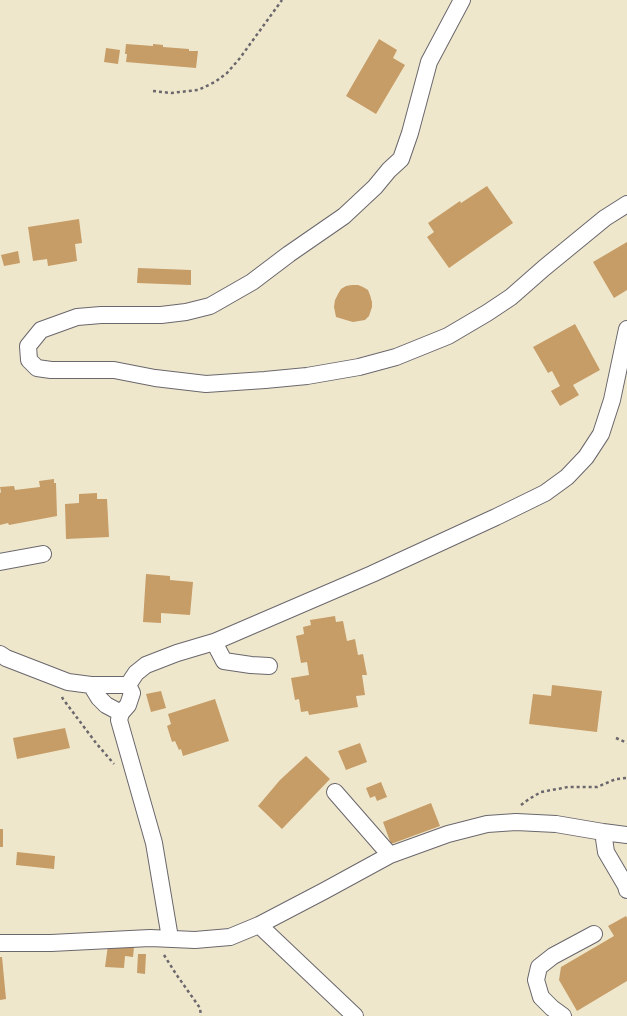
<!DOCTYPE html>
<style>
body{margin:0}
canvas{display:block;background:#efe7cb}
</style>
<canvas width="627" height="1016"></canvas>
<script>
const ctx = document.querySelector('canvas').getContext('2d');
ctx.lineJoin = 'round';
function fill(path, color) { ctx.fillStyle = color; ctx.fill(path, 'evenodd'); }
const toPath = rows => new Path2D(rows.map(r => 'M' + r).join(''));
function stroke(path, color, width, dash) { ctx.strokeStyle = color; ctx.lineWidth = width; ctx.lineCap = dash ? 'butt' : 'round'; ctx.setLineDash(dash || []); ctx.stroke(path); }
fill(toPath([
 [379,39,397,50,393,58,405,65,376,114,346,96],
 [126,44,153,46,153,44,163,45,163,47,189,49,189,51,198,51,196,68,126,62,127,54,125,54],
 [106,48,120,50,118,64,104,62],
 [487,186,513,223,449,268,427,237,434,232,428,223,460,201,461,203],
 [79,219,82,243,75,244,77,261,48,266,47,259,33,261,28,227],
 [627,242,627,290,614,298,593,262],
 [18,251,20,263,4,266,1,255],
 [138,268,191,270,191,285,137,283],
 [352,285,358,285,363,287,368,290,370,295,372,302,372,307,369,316,365,320,353,322,346,320,336,317,334,307,335,300,338,294,341,289,346,286],
 [575,324,600,370,573,385,579,395,560,406,551,391,560,386,552,371,548,373,533,347],
 [54,479,54,483,56,483,57,516,9,525,8,523,0,525,0,493,1,492,0,487,14,486,15,490,40,487,39,481],
 [97,493,97,499,107,499,109,537,66,539,65,504,79,503,79,494],
 [146,574,170,576,170,580,193,582,190,615,161,613,161,623,143,622],
 [335,616,336,622,343,621,347,641,355,639,358,655,363,654,367,675,362,675,365,695,356,696,358,707,309,715,308,711,301,712,299,699,295,700,291,678,309,675,307,662,301,663,296,636,304,634,303,627,311,625,310,620],
 [552,685,602,691,597,732,529,724,533,694,551,696],
 [161,691,166,708,151,712,146,694],
 [215,699,229,741,183,756,181,749,179,750,175,741,172,742,167,726,171,724,168,714],
 [65,728,70,748,17,759,13,738],
 [360,743,367,762,346,770,338,751],
 [306,756,330,779,282,829,258,806,280,780],
 [381,782,387,797,377,801,375,796,370,798,366,788],
 [431,803,440,826,391,844,383,822],
 [0,829,3,829,3,847,0,847],
 [17,852,55,856,54,869,16,865],
 [626,916,627,918,627,981,577,1011,559,980,561,967,614,936,608,926],
 [108,945,134,947,133,957,125,956,124,968,105,967],
 [138,954,146,954,145,974,137,973],
 [0,957,2,957,6,999,0,1000]
]), '#c69c67');
const minor = toPath([
 [462,0,429,62,410,133,401,159,389,170,375,187,344,216,289,254,252,282,210,306,186,312,161,315,101,315,77,317,41,330,28,346,29,360,37,368,51,370,114,370,155,378,206,384,265,380,307,376,359,367,396,357,448,336,487,313,511,297,544,268,605,218,627,204],
 [0,562,43,554],
 [214,642,224,661,251,665,269,666],
 [0,654,6,658,68,682,91,685,128,685],
 [91,685,99,698,106,705,121,713],
 [128,685,136,673,146,665,177,653,214,642,372,574,496,517,545,493,567,477,586,457,601,434,612,400,627,329],
 [128,685,132,693,128,705,121,713,119,720,154,843,170,938],
 [335,792,390,855],
 [603,832,606,852,626,886,627,890],
 [259,925,324,891,390,855,448,834,487,824,516,822,556,824,603,832,627,835],
 [0,943,51,943,150,938,195,940,230,937,259,925,355,1016],
 [563,1016,552,1008,541,997,536,980,539,967,553,956,594,934]
]);
stroke(minor, '#6a676d', 18);
stroke(toPath([
 [153,91,171,93,198,90,215,82,227,73,240,58,282,0],
 [62,697,63,699,96,743,114,764],
 [616,738,627,743],
 [521,805,529,799,541,792,568,787,597,787,616,779,627,778],
 [164,955,176,974,200,1008,201,1016]
]), '#6a676d', 2.5, [3, 3]);
stroke(minor, '#fff', 16);
</script>
